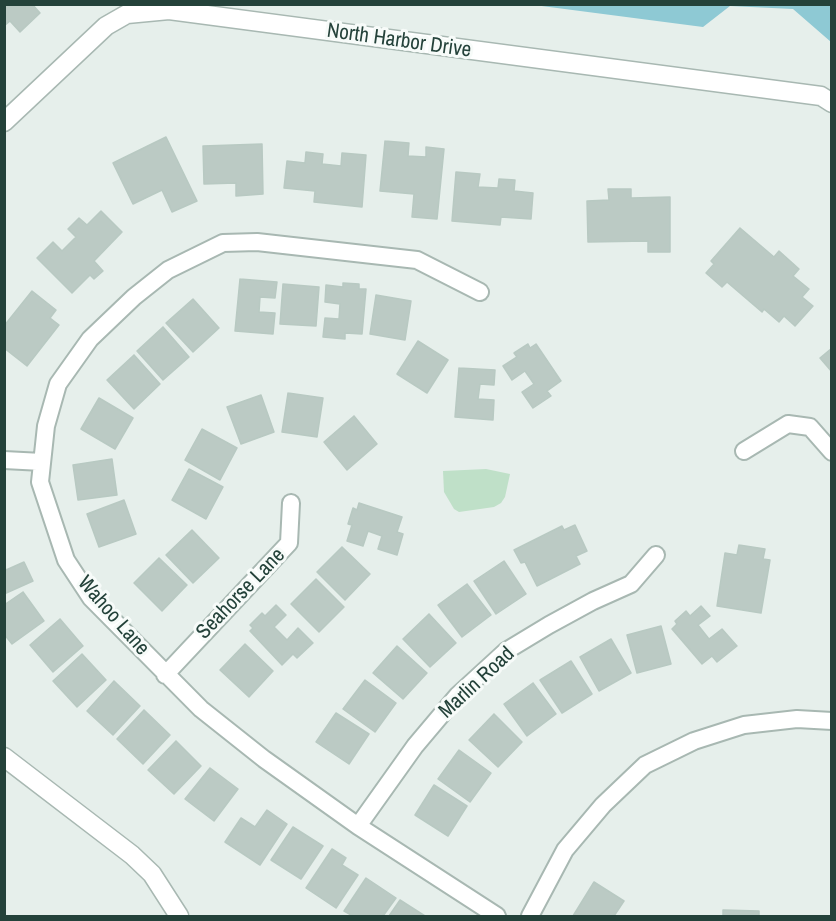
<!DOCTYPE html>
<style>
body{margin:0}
#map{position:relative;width:836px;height:921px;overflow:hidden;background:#e6efeb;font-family:"Archivo Narrow",sans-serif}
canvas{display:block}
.frame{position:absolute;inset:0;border:6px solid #24423a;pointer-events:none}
</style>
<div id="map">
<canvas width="836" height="921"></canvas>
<div class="frame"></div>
</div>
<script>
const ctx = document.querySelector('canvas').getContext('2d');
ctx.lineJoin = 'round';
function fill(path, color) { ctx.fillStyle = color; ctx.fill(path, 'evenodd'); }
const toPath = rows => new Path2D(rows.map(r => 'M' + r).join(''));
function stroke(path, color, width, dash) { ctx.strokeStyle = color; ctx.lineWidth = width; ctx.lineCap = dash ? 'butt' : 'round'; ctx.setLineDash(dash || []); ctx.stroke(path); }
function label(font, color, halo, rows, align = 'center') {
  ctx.font = font + ' "Archivo Narrow",sans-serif'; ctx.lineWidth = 6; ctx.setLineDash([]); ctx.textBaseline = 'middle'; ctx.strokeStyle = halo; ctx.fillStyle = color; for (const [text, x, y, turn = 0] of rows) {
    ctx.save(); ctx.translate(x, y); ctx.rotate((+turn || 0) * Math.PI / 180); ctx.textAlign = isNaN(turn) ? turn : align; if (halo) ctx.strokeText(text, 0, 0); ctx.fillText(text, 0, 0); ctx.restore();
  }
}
fill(toPath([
 [486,469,510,474,505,497,501,503,494,507,459,512,454,509,444,492,443,471]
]), '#bfe0c8');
fill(toPath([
 [534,5,831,5,831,42,793,9,730,6,703,27]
]), '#8ec9d4');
const building = toPath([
 [4,4,32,4,40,13,20,32,10,21,4,26,4,4],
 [166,137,197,201,172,212,162,190,133,204,113,163,166,137],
 [385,141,409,143,408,156,426,157,426,147,444,149,437,219,412,217,414,194,380,191,385,141],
 [262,144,263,194,236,196,236,183,204,184,203,146,262,144],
 [306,152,323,154,322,164,341,166,342,153,366,155,362,207,314,202,315,191,284,188,287,161,305,163,306,152],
 [456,172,480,174,478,187,498,188,499,179,515,180,514,191,533,193,531,219,501,217,500,225,452,221,456,172],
 [608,189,631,189,631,198,670,197,670,252,648,252,648,241,588,242,587,201,609,200,608,189],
 [101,211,122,232,94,261,103,271,94,279,90,275,72,293,37,258,53,242,62,251,76,237,68,229,79,218,87,225,101,211],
 [740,228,774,257,779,251,799,269,793,276,809,289,802,297,813,306,795,326,784,316,779,322,764,309,762,312,727,282,722,287,706,273,714,264,711,261,740,228],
 [240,279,277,282,275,298,260,297,259,312,275,313,273,334,235,331,240,279],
 [343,283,359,284,359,289,366,289,362,334,345,333,345,339,323,337,325,318,339,319,340,304,325,302,326,285,343,287,343,283],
 [283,284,319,287,316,326,280,324,283,284],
 [32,291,56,310,50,318,59,325,27,366,4,348,4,326,32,291],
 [376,295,411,301,405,340,370,334,376,295],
 [193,299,219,328,193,352,166,323,193,299],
 [163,327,189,357,163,380,137,351,163,327],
 [418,341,448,360,427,393,397,374,418,341],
 [528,344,530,348,536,344,561,381,547,391,551,396,533,408,522,392,534,384,525,371,512,380,503,366,517,357,514,353,528,344],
 [832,348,832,372,820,358,832,348],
 [134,355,160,384,134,409,107,380,134,355],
 [459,368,495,370,494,385,480,384,478,399,494,400,493,420,455,417,459,368],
 [288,393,323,398,317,437,282,432,288,393],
 [261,395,274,432,241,444,227,407,261,395],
 [99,398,133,418,115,449,81,429,99,398],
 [354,416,377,444,347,470,324,442,354,416],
 [202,429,237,448,220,480,185,460,202,429],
 [112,459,117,495,78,500,73,465,112,459],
 [189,469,223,487,206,519,172,500,189,469],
 [124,500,136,534,99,547,87,514,124,500],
 [359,503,402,517,397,532,403,534,397,555,378,549,382,536,368,531,363,546,347,541,352,525,348,524,353,508,357,510,359,503],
 [575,525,587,551,576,556,580,564,537,586,525,562,521,563,514,550,562,526,564,530,575,525],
 [192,530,219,558,193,583,166,555,192,530],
 [739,545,765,549,763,559,770,560,761,613,717,606,725,553,737,555,739,545],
 [342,547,370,574,345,600,317,572,342,547],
 [159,558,187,585,162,611,134,583,159,558],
 [504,561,526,594,496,614,474,581,504,561],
 [24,562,33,581,4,594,4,565,6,570,24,562],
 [316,579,344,607,319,632,291,604,316,579],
 [467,584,491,615,462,637,438,605,467,584],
 [23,592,44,621,12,644,4,634,4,605,23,592],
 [276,605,286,615,274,627,287,640,298,628,313,643,297,658,293,654,282,665,250,631,253,628,250,625,262,613,265,616,276,605],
 [701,606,710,616,698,625,709,639,722,629,737,646,717,662,712,656,702,664,672,629,677,624,675,621,686,611,690,616,701,606],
 [429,614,456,643,430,667,403,639,429,614],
 [60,619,83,646,53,672,30,645,60,619],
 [661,626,671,664,637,673,627,635,661,626],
 [611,639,631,673,599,691,580,657,611,639],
 [245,644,273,671,249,697,220,670,245,644],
 [397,646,427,673,403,699,373,673,397,646],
 [82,654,106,680,77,707,53,681,82,654],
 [571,661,592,694,562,713,540,680,571,661],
 [365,680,396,703,375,732,343,709,365,680],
 [114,681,140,706,113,735,87,711,114,681],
 [533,683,556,714,527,736,504,704,533,683],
 [144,710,170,735,143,764,117,739,144,710],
 [336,713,369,734,349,764,316,742,336,713],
 [494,714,522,742,498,767,469,740,494,714],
 [176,741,201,766,174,794,148,770,176,741],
 [459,750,491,773,470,802,438,779,459,750],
 [210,768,238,789,214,821,185,799,210,768],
 [434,785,467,806,448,836,415,815,434,785],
 [267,810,287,824,260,865,225,842,241,818,255,827,267,810],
 [293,827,323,846,301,879,271,860,293,827],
 [332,849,346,858,342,865,358,875,336,908,306,888,332,849],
 [366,878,396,898,383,916,353,916,344,911,366,878],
 [594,882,624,901,614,916,573,916,594,882],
 [400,900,425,916,389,916,400,900],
 [723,910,759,911,759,916,723,916,723,910]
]);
fill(building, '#bbcac4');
stroke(building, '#b8c9c2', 1.5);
const minor = toPath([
 [480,292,417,260,257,242,223,243,168,270,134,297,90,339,58,384,46,426,40,482,66,560,91,598,201,709,264,759,358,826,497,916],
 [744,451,788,424,810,427,832,452],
 [4,460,42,462],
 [165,675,289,543,291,503],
 [358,826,415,746,458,695,506,651,549,625,593,601,631,584,656,555],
 [530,916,565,850,603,805,645,765,694,741,744,725,797,719,832,721]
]);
const tertiary = toPath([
 [4,122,106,26,127,14,169,10,821,96,832,103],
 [4,757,132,855,152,874,179,916]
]);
stroke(minor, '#a8b8b2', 20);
stroke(tertiary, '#a8b8b2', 21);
stroke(minor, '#fff', 16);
stroke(tertiary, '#fff', 18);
label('21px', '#24423a', '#f7fbf9', [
 ["North Harbor Drive",399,41,8],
 ["Seahorse Lane",241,594,-46],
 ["Wahoo Lane",113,616,49],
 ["Marlin Road",477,683,-43]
]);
</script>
